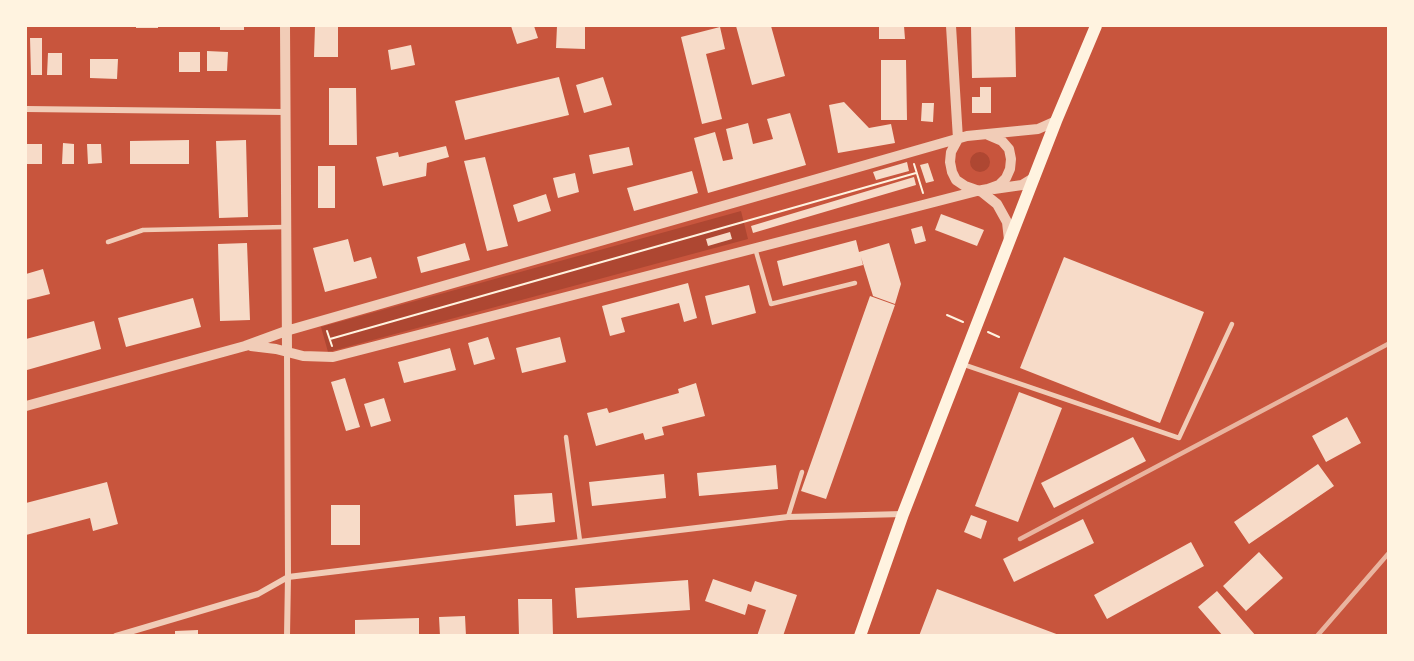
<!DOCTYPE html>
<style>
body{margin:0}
#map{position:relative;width:1414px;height:661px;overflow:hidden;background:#c8553d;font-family:"Sofia Sans Condensed",sans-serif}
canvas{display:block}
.frame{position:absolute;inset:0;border:27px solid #fff3e0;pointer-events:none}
</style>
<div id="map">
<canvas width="1414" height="661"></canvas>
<div class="frame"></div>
</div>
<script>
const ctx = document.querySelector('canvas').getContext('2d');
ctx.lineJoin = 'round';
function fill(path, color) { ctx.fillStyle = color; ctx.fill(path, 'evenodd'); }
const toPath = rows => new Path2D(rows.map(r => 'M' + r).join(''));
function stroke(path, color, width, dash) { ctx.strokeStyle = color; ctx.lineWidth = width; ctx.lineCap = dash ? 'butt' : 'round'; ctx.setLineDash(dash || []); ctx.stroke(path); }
fill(toPath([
 '970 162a10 10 0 1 1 20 0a10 10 0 1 1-20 0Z',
 [741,211,748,239,328,352,321,327]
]), '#ae4732');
fill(toPath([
 [136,26,158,26,158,28,136,28],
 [220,26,244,26,244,30,220,30],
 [315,26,338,26,338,57,314,57],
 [511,26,534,26,538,38,517,44],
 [557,26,585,26,585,49,556,48],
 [736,26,771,26,785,76,752,85],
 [879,26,904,26,905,39,879,39],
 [971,26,1015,26,1016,77,972,78],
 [720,27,725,49,706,54,722,119,702,124,681,37],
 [30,38,42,38,42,75,31,75],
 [411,45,415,65,391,70,388,50],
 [207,51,228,52,227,71,207,71],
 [179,52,200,52,200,72,179,72],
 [48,53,62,53,62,75,47,75],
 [90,59,118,59,117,79,90,78],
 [881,60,906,60,907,120,881,120],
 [559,77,569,115,465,140,455,101],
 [603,77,612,105,584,113,576,85],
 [980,87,991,87,991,113,972,113,972,97,980,97],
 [329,88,356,88,357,145,329,145],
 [844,102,869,128,891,124,895,143,838,153,829,105],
 [922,103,934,103,933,122,921,121],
 [790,113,806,165,708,193,694,138,715,132,723,161,733,159,726,129,748,123,753,144,773,139,767,119],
 [189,140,189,164,130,164,130,141],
 [246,140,248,217,219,218,216,141],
 [63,143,74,144,74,164,62,164],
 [26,144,42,144,42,164,27,164],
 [87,144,101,144,102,163,88,164],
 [446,146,449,157,427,163,426,176,383,186,376,157,398,152,399,157],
 [629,147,633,165,593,174,589,155],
 [485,157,508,246,487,251,464,161],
 [907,162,909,171,876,180,873,172],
 [928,163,934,181,926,183,920,165],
 [318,166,335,166,335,208,318,208],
 [692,171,698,193,634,211,627,188],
 [575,173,579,192,558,198,553,178],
 [914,177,916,185,753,233,751,226],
 [546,194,551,211,518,222,513,205],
 [941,214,984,230,977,246,935,230],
 [922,226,926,241,915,244,911,229],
 [730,232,732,239,708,246,706,239],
 [348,239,354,262,371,257,377,278,325,292,313,248],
 [856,240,859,252,889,243,901,284,895,304,873,296,861,257,863,265,783,286,777,261],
 [247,243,250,320,220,321,218,244],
 [465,243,470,260,421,273,417,257],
 [1064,257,1204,312,1160,423,1020,368],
 [43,269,50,294,26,300,26,274],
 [688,283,697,318,684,322,679,303,621,318,625,332,610,336,602,306],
 [749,285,756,313,712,325,705,296],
 [870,296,895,305,826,499,801,491],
 [193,298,201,327,126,347,118,318],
 [94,321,101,349,27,370,26,339],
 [488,337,495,359,474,365,468,343],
 [560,337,566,362,522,373,516,348],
 [450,348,456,370,404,383,398,362],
 [345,378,360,427,346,431,331,382],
 [696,383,705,416,662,427,664,435,645,440,643,433,596,446,587,413,607,408,609,413,679,393,678,389],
 [1019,392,1062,408,1018,522,975,506],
 [384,398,391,421,371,427,364,404],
 [1347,417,1361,443,1326,462,1312,436],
 [1133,437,1146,461,1054,508,1041,483],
 [1318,464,1334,486,1249,544,1234,522],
 [776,465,778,489,699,496,697,473],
 [664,474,666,498,592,506,589,482],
 [107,482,118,524,93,531,90,518,26,535,26,503],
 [552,493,555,522,516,526,514,495],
 [331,505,360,505,360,545,331,545],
 [971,515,987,521,981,539,964,532],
 [1083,519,1094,543,1014,582,1003,559],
 [1191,542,1204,566,1107,619,1094,595],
 [1259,552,1283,578,1246,611,1223,586],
 [713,579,751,592,755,581,797,595,783,636,757,636,766,610,748,604,745,615,705,601],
 [688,580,690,610,577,618,575,588],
 [937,589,1059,635,1059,636,919,636],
 [1217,591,1256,636,1223,636,1198,607],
 [518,599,552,599,553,636,519,636],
 [465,616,466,636,440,636,439,617],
 [419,618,419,636,355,636,355,620],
 [198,630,198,636,175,636,175,631]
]), '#f7dbc8');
stroke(toPath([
 [914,164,923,193],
 [947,315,963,322],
 [327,331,332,346],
 [988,332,999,337],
 [330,339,916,173]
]), '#fff3e0', 2);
stroke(toPath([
 [108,242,143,230,286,227],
 [755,248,771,304,855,283],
 [962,364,1179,438,1232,324],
 [566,437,580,541],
 [788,517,802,472]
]), '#f1ccb7', 4.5);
stroke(toPath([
 [26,109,285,112],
 [287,352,288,577,287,636],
 [116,636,258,594,288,577,788,517,903,514]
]), '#f1ccb7', 6);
stroke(toPath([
 [285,26,287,351],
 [951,26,958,139],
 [958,139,951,152,950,162,952,172,956,180,965,186,982,192,997,204,1007,222,1009,240],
 [994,189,1022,185,1035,177],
 [251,346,276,349,303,356,333,357,977,191,988,189,999,185,1006,178,1010,169,1011,159,1009,149,1002,141,988,135],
 [26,406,245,346,286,331,967,136,1038,129,1056,121]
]), '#f1ccb7', 10);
stroke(toPath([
 [860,636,903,514,1056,121,1096,26]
]), '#fff3e0', 12);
stroke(toPath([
 [1020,539,1388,344],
 [1317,636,1388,554]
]), '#e9b49f', 4.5);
</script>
